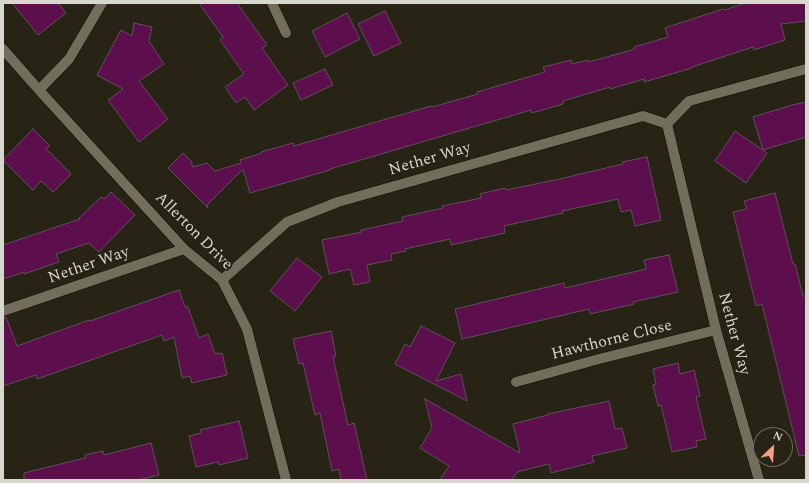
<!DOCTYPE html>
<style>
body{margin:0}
#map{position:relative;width:809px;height:483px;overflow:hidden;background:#272415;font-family:Spectral,serif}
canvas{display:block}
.frame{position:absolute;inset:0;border:4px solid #d8d7cd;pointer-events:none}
.north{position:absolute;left:753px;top:427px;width:40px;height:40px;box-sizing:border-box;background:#272415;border:1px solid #6e6c5f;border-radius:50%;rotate:25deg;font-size:11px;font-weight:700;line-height:16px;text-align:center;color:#d8d7cd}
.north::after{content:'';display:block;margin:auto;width:14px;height:18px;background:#f2a081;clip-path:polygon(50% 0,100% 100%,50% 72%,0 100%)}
</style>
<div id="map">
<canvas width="809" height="483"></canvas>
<div class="frame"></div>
<div class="north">N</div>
</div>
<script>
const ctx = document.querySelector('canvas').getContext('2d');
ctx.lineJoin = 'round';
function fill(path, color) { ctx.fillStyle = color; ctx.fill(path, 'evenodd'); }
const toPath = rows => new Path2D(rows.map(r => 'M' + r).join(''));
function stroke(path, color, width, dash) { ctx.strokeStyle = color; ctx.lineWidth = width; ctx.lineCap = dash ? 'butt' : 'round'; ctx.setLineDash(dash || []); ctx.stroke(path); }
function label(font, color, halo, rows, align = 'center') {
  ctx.font = font + ' Spectral,serif'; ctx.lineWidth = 4; ctx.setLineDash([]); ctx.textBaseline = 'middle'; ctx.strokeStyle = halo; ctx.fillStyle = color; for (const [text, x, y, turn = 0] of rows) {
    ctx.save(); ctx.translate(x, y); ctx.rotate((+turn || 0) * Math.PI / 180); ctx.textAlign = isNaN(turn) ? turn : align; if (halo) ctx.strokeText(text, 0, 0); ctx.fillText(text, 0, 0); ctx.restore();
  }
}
const building = toPath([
 [12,3,58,3,66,13,38,35,12,3],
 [199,3,237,3,267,45,262,48,288,85,254,110,245,97,236,103,225,87,244,74,220,40,223,37,199,3],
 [746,3,806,3,806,21,781,24,785,40,754,50,753,47,692,67,692,68,644,82,644,79,610,89,610,87,563,101,563,104,532,113,531,110,330,169,330,170,250,193,243,169,207,205,208,208,168,168,183,153,191,161,193,167,207,163,215,171,241,163,240,160,262,153,261,152,293,143,294,146,431,106,432,107,478,94,477,92,545,72,543,67,571,60,572,64,588,60,589,62,635,49,634,47,668,37,665,28,723,9,724,10,746,3],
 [385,11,401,43,374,56,358,24,385,11],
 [347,13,360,39,325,57,312,31,347,13],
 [134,23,152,27,149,41,164,64,139,81,168,119,139,142,108,100,123,89,97,75,121,30,132,36,134,23],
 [325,69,333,85,301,100,293,83,325,69],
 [806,102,806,137,763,150,753,117,792,105,806,102],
 [33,129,50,146,46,149,71,174,53,192,41,181,33,190,3,160,33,129],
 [735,131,767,153,746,183,715,161,735,131],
 [647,157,661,220,635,226,631,210,621,212,618,199,562,211,563,213,504,226,505,233,451,245,450,239,405,249,406,251,391,254,392,260,367,265,370,282,354,285,350,269,329,274,322,240,362,232,361,230,403,221,402,217,443,208,442,206,481,198,480,194,505,188,506,190,555,180,623,164,622,162,647,157],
 [111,192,135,215,99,252,89,243,56,254,59,262,24,274,24,272,3,279,3,245,80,219,79,218,101,197,104,199,111,192],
 [775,193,793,264,795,264,803,296,806,296,806,455,799,456,762,304,756,306,733,212,747,209,744,201,775,193],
 [669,255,678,292,633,302,634,304,590,314,589,309,462,339,455,309,564,283,565,288,646,269,644,260,669,255],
 [297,258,322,277,295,311,270,291,297,258],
 [179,290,185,307,188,307,199,338,208,334,215,354,222,353,227,375,192,383,190,376,182,378,174,337,164,341,162,335,37,379,36,375,3,386,3,317,6,317,17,346,89,320,90,321,179,290],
 [421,326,455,343,436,381,461,374,467,401,395,364,405,344,410,347,421,326],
 [331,331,336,356,333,357,348,425,354,423,367,480,341,480,339,469,332,471,320,413,315,415,303,363,299,364,293,339,331,331],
 [678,363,680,374,694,370,700,396,696,397,706,439,696,441,697,447,672,452,661,405,658,406,653,385,656,384,653,369,678,363],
 [425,399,520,453,513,424,548,415,548,414,609,401,615,429,622,428,627,448,592,456,594,462,551,473,549,464,517,472,512,480,440,480,449,466,420,448,432,428,425,399],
 [239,421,248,458,219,465,218,462,196,467,189,436,201,433,200,430,239,421],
 [151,443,159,475,138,480,24,480,24,473,85,458,85,455,103,451,104,455,151,443]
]);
fill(building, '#5c0e4d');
stroke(building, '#5f505b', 1);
const minor = toPath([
 [272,3,286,33],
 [3,49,39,90,184,249,222,280,247,329,286,480],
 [39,90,69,59,102,3],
 [667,124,689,101,806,69],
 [222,280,287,222,338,202,643,116,667,124,716,330,759,480],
 [3,311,184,249],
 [516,382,599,359,716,330]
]);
stroke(minor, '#100d02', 11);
stroke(minor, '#716e5d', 10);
label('16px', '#d8d7cd', '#272415', [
 ["Nether Way",430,160,-16],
 ["Allerton Drive",193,232,45],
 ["Nether Way",89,266,-19],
 ["Nether Way",733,334,75],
 ["Hawthorne Close",612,341,-14]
]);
</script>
